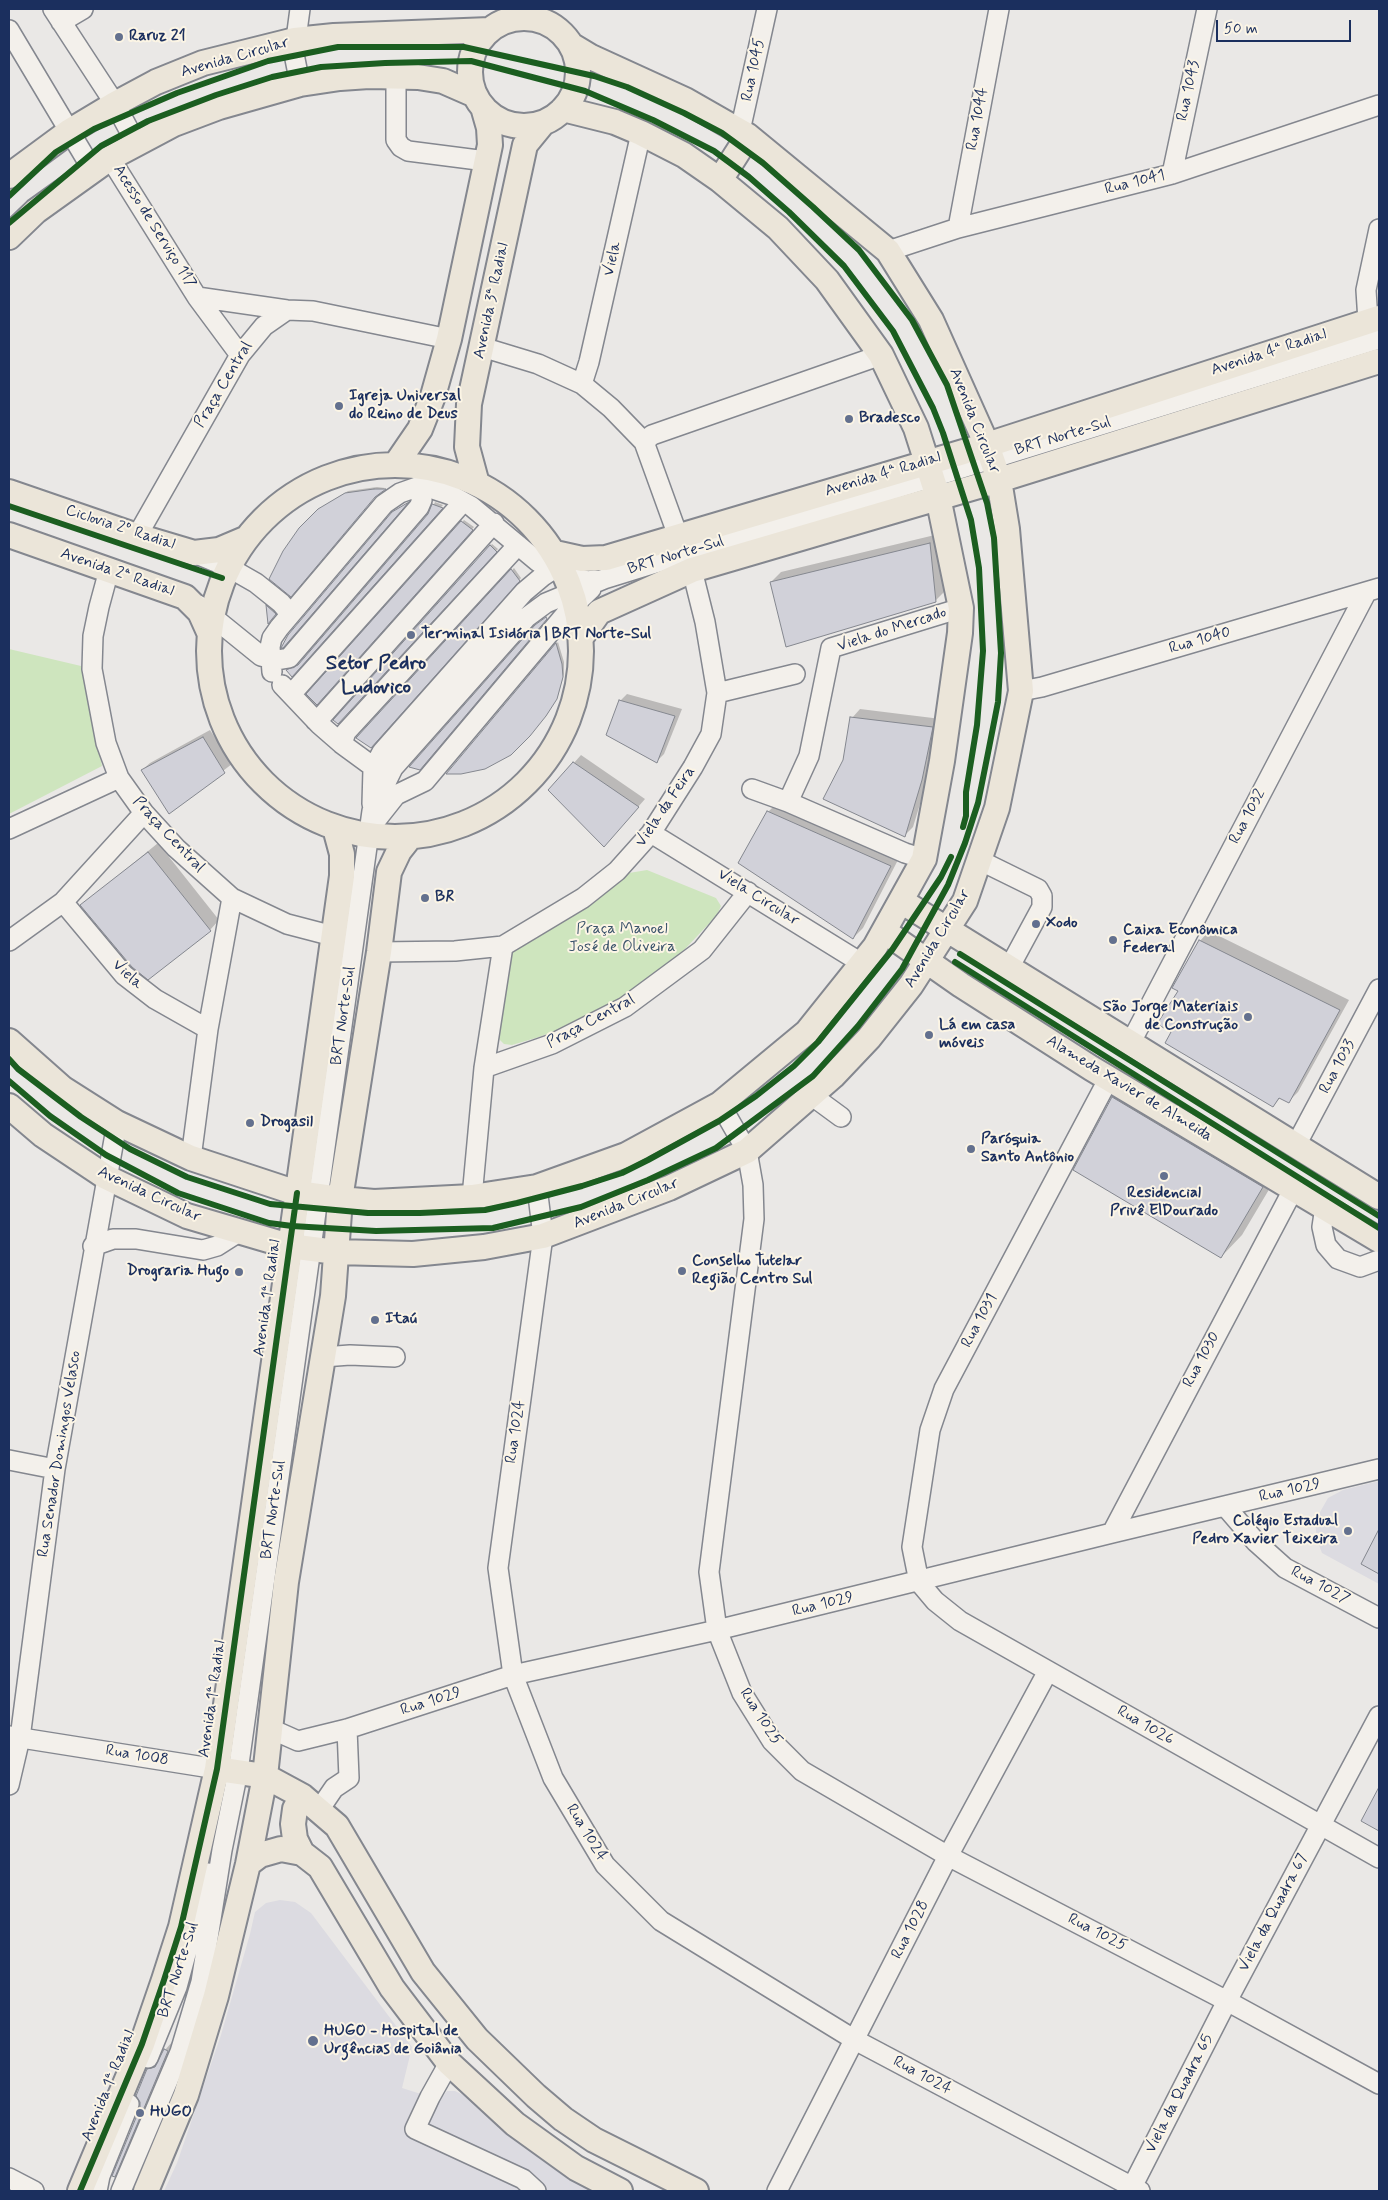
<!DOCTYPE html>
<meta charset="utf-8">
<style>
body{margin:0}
#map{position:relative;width:1388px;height:2200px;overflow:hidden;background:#eae8e6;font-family:Mynerve,sans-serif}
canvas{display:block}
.frame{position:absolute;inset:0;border:10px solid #1b2f5e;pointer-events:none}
.scale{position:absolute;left:1216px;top:20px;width:135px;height:22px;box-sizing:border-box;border:2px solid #1b2f5e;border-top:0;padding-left:6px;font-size:15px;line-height:18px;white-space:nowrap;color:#1b2f5e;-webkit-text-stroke:4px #fcf5e5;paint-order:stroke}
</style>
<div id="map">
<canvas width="1388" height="2200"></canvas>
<div class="frame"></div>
<div class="scale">50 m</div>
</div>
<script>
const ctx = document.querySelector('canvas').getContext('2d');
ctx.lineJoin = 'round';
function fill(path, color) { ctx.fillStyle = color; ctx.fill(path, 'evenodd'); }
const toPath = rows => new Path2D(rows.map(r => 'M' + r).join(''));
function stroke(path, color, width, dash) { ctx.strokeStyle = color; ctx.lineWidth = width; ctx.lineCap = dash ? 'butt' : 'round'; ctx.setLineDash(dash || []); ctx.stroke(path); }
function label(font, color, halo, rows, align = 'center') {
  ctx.font = font + ' Mynerve,sans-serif'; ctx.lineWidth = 4; ctx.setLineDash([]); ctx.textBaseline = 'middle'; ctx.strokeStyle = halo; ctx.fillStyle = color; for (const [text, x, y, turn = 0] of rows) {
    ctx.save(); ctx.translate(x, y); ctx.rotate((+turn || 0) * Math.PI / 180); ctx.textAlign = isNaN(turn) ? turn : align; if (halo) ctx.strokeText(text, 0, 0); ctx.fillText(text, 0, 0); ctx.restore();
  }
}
fill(toPath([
 [1379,1481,1379,1584,1322,1553,1317,1540,1315,1521,1328,1498,1343,1490],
 [280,1900,295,1902,311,1913,412,2047,402,2088,440,2100,447,2091,455,2091,470,2098,583,2186,592,2191,164,2191,177,2163,221,2035,250,1934,255,1912,266,1903]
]), '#dcdbe1');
fill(toPath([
 [9,649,81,666,102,766,9,814],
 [647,870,716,898,721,906,717,915,685,949,651,978,613,1003,572,1024,539,1037,512,1045,504,1044,498,1038,496,1031,511,954,517,946,571,916,629,873]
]), '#cee5be');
fill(toPath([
 [377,487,385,488,376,495,322,507,348,491],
 [435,502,443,505,292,675,288,670,300,664,429,515],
 [464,520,474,527,318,702,308,694],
 [939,534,945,591,935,601,771,582,781,572],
 [492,544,498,549,340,721,335,720],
 [514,568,521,578,373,745,358,738],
 [268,604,277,612,269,622,267,606],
 [558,642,564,662,564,674,558,696,548,713,510,754,449,772],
 [627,694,682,709,664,754,657,761,620,701],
 [860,709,941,719,930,771,913,827,904,836,844,760,852,718],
 [210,730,232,764,169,812,142,770,150,763],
 [581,755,645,799,611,838,550,790],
 [778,802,900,856,863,928,853,938,768,812],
 [158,843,219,920,210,930,82,905],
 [1209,931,1349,1000,1298,1092,1289,1101,1281,1097,1273,1106,1173,1032,1200,941],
 [1134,1077,1283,1166,1242,1235,1221,1257,1113,1098],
 [172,2042,175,2043,122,2168,115,2175,141,2108,148,2070,159,2061,165,2050]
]), '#0003');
const building = toPath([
 [374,489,386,489,375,497,291,597,269,579,283,551,299,528,318,509,345,493,374,489],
 [409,502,283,648,281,648,288,635,392,512,409,502],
 [432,504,443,508,292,677,286,670,298,665,428,514,432,504],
 [461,521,473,530,317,705,306,694,461,521],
 [930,543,936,602,786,647,770,582,930,543],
 [490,545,497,552,338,724,333,720,490,545],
 [511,569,520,581,371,748,356,738,511,569],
 [266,605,276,614,268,624,266,605],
 [546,617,547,619,420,770,409,767,535,625,546,617],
 [556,643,562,664,563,677,557,699,546,716,530,736,511,755,485,769,461,774,446,774,556,643],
 [619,700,675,716,657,763,606,735,619,700],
 [850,717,933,727,922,780,905,837,823,799,843,760,850,717],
 [203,737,225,773,169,814,141,770,203,737],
 [573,762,639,807,604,847,548,790,573,762],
 [767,811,891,866,853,939,738,863,767,811],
 [148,852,211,931,148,980,132,967,80,905,148,852],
 [1199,940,1340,1010,1289,1103,1279,1098,1273,1107,1165,1043,1171,1032,1157,1024,1178,991,1172,988,1199,940],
 [1112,1097,1263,1187,1221,1258,1073,1170,1112,1097],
 [1379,1529,1379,1574,1361,1564,1379,1529],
 [1379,1787,1379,1831,1361,1821,1379,1787],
 [164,2049,168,2051,115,2177,112,2176,140,2108,140,2102,136,2096,147,2069,155,2067,164,2049]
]);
fill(building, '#d1d1d9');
stroke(building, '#84878f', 1);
const minor = toPath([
 [53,9,115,104,136,143],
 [61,22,83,9],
 [9,30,92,169],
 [396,76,396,140,401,147,408,151,486,161],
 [300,84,294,54,300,9],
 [740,131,767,9],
 [110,158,197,297,240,355],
 [1172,174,1207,9],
 [958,228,999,9],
 [888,251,958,228,1172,174,1379,105],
 [197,297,287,310,313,311,449,339],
 [1373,333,1368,321,1366,290,1379,229],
 [482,347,538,364,582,384,611,408,644,442,678,536],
 [582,384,589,362,641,133],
 [644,442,652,435,881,355],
 [137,536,240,355,264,326,287,310],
 [194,553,228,567,256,583,281,603,287,610,288,617],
 [109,570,99,607,93,636,92,669,106,743,119,778,144,813,176,848,232,898,287,924,333,936],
 [198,605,261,656,277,660,289,658,419,507,422,500,417,487],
 [272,672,270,647,272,638,279,628,384,504,400,493,417,487,430,488,451,495,471,506,537,561,552,570,587,581,595,580],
 [282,685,319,724,342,744,383,774],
 [1021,691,1042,687,1379,588],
 [289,692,295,690,463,502],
 [717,693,795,674],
 [315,720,321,717,494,523],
 [342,744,346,732,518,545],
 [752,789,788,802,905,853,924,859],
 [788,802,809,756,831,648,961,608],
 [372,804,373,769,382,752,524,592,543,576,552,570],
 [377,819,396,795,425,781,569,610,591,589],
 [9,829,119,778],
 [651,833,863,964],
 [979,860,1038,889,1042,896,1042,907,1009,968],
 [63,902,124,975,155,999,208,1029],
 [9,941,63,902,144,813],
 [379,952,455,951,503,946,583,898,617,871,651,833,693,767,711,734,717,693,705,622,692,570],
 [1131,1042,1366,593],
 [484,1068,552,1044,625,1007,702,950,748,892],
 [1109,1078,944,1389,930,1430,912,1547,919,1582,935,1601,960,1621,1379,1858],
 [811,1095,841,1117],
 [720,1104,747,1151,753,1185,754,1219,709,1572,717,1630,742,1693,772,1741,802,1771,948,1856,1227,2001,1379,2084],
 [1296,1145,1379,989],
 [191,1158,208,1029,232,898],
 [537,1187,543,1236,498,1568,513,1675,553,1778,605,1865,661,1921,855,2040,1140,2191],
 [472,1197,484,1068,503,946],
 [1325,1207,1322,1227,1326,1245,1338,1259,1360,1267,1379,1260],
 [93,1246,113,1239,136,1239,203,1250,217,1246,239,1232],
 [323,1357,350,1355,395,1357],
 [9,1460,55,1469],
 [1225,1506,1256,1542,1285,1568,1379,1618],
 [1112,1533,1294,1188],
 [271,1729,298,1741,347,1729,513,1675,717,1630,1112,1533,1379,1469],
 [9,1736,217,1769],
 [9,1785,20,1738,55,1469,117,1123],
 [319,1810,334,1788,349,1778,347,1729],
 [148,2058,177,1987,208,1873],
 [449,2063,430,2097,415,2129,523,2179,536,2191],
 [9,2178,34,2191],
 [97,2191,100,2176,129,2104],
 [121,2191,180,2052,201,1982,222,1850,238,1771,372,811,393,768,527,617,546,603,604,579,1379,339],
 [777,2191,948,1856,1048,1671],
 [1130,2191,1227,2001,1379,1716]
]);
const major = toPath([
 '470 72a54 54 0 1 1 108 0a54 54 0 1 1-108 0Z',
 [9,176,70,131,115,104,156,82,203,63,295,40,334,36,490,30],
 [720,180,748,136],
 [9,237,36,211,110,158,174,124,219,107,300,84,340,78,369,76,418,77,443,81,475,95],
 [396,464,420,429,433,396,449,339,490,145,489,128,483,107],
 '209 651a186 186 0 1 1 372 0a186 186 0 1 1-372 0Z',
 [477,484,467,447,469,404,525,145,543,123],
 [9,492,137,536,194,553,219,550,245,539],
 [9,535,185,597,200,612,209,632],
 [555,553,582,559,606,558,987,445,1379,318],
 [582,636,599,612,692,570,999,480,1379,361],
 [901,901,1379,1197],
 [884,931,961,985,1091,1068,1379,1240],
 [9,1041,62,1088,117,1123,191,1158,297,1193,340,1199,374,1202,472,1197,537,1187,626,1155,720,1104,807,1032,875,947,924,859,942,761,960,633,961,608,938,497,916,428,881,355,827,280,778,228,720,180,684,155,641,133,615,122,563,109],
 [9,1106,43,1135,106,1177,187,1216,289,1246,336,1252,413,1254,484,1247,543,1236,669,1188,747,1151,833,1076,869,1038,911,985,965,901,997,808,1021,691,1007,529,999,480,987,445,931,320,888,251,748,136,685,100,591,57,571,45],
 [217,1769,265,1776,302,1796,337,1826,423,1972,477,2039,536,2096,563,2119,594,2140,696,2191],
 [302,1853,295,1839,293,1824,295,1809,302,1796],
 [248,1864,260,1855,281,1849,302,1853,320,1867,392,1988,449,2063,515,2124,576,2168,620,2191],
 [80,2191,142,2044,164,1980,181,1927,217,1769,342,876,342,854,335,828],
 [146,2191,186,2095,216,1996,248,1864,265,1776,286,1582,333,1296,340,1199,379,952,389,872,399,851,410,837]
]);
stroke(minor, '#84878f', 22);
stroke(major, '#84878f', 28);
stroke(minor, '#f3f0eb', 19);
stroke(major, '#ebe5d9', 24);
stroke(toPath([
 [9,196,56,152,94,129,177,93,268,61,338,47,464,47,594,76,627,87,684,113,722,133,763,163,813,207,859,250,912,320,947,385,987,503,994,538,1001,653,998,702,988,753,978,803,965,843,948,885,902,969,858,1026,813,1076,716,1148,648,1180,581,1207,493,1228,376,1231,292,1226,269,1223,178,1193,106,1155,50,1116,9,1081],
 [9,223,101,146,148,121,216,95,272,77,321,67,385,63,471,61,585,91,653,120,714,151,749,177,789,212,844,266,893,331,933,408,943,433,971,520,979,568,983,651,977,725,966,792,966,816,963,827],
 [9,506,222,578],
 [960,954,1379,1216],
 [955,962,1379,1228],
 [9,1059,18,1069,81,1117,130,1149,187,1177,270,1204,368,1213,420,1213,485,1210,517,1203,582,1186,622,1173,648,1160,719,1121,756,1096,794,1066,818,1042,892,950,941,877,951,857],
 [80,2191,142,2044,164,1980,181,1927,217,1769,297,1193]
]), '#1b5e20', 6);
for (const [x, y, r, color] of [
 [119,37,5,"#63708e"],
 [339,406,5,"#63708e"],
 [849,419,5,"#63708e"],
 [411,635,5,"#63708e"],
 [425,898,5,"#63708e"],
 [1036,924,5,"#63708e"],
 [1113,940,5,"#63708e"],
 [1248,1017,5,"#63708e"],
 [929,1035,5,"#63708e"],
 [250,1123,5,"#63708e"],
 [971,1149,5,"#63708e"],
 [1164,1176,5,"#63708e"],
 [682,1271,5,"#63708e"],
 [239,1272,5,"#63708e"],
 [375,1320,5,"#63708e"],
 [1348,1531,5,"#63708e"],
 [313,2041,6,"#63708e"],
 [140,2113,5,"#63708e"]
]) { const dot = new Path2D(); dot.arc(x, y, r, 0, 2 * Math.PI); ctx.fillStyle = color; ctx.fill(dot); stroke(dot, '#fcf5e5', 2); }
label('bold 16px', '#1b2f5e', '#fcf5e5', [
 ["Raruz 21",129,37],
 ["Igreja Universal",349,397],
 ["do Reino de Deus",349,415],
 ["Bradesco",859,419],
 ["Terminal Isidória | BRT Norte-Sul",421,635],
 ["BR",435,898],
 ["Xodo",1046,924],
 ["Caixa Econômica",1123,931],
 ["Federal",1123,949],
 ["São Jorge Materiais",1238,1008,"right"],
 ["de Construção",1238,1026,"right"],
 ["Lá em casa",939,1026],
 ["móveis",939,1044],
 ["Drogasil",260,1123],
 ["Paróquia",981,1140],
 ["Santo Antônio",981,1158],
 ["Residencial",1164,1194,"center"],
 ["Privê ElDourado",1164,1212,"center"],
 ["Conselho Tutelar",692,1262],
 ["Região Centro Sul",692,1280],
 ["Drograria Hugo",229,1272,"right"],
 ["Itaú",385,1320],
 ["Colégio Estadual",1338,1522,"right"],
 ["Pedro Xavier Teixeira",1338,1540,"right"],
 ["HUGO - Hospital de",324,2032],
 ["Urgências de Goiânia",324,2050],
 ["HUGO",150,2113]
], 'left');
label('16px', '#1b2f5e', '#fcf5e5', [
 ["Avenida Circular",235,58,-16],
 ["Rua 1045",754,70,-78],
 ["Rua 1043",1189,91,-78],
 ["Rua 1044",978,119,-80],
 ["Rua 1041",1135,183,-14],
 ["Acesso de Serviço 117",154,227,58],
 ["Viela",613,259,-77],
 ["Avenida 3ª Radial",492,301,-78],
 ["Avenida 4ª Radial",1269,353,-18],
 ["Praça Central",224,385,-59],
 ["Avenida Circular",974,421,68],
 ["BRT Norte-Sul",1063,437,-17],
 ["Avenida 4ª Radial",883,475,-17],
 ["Ciclovia 2º Radial",120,528,18],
 ["BRT Norte-Sul",676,556,-17],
 ["Avenida 2ª Radial",117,573,19],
 ["Viela do Mercado",892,630,-18],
 ["Rua 1040",1200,641,-16],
 ["Viela da Feira",666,807,-56],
 ["Rua 1032",1248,817,-62],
 ["Praça Central",168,835,47],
 ["Viela Circular",758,898,32],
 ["Avenida Circular",938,939,-59],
 ["Viela",127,975,43],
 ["BRT Norte-Sul",344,1016,-82],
 ["Praça Central",591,1022,-28],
 ["Rua 1033",1338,1067,-62],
 ["Alameda Xavier de Almeida",1129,1089,31],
 ["Avenida Circular",149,1195,25],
 ["Avenida Circular",626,1204,-22],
 ["Avenida 1ª Radial",268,1298,-82],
 ["Rua 1031",980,1321,-62],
 ["Rua 1030",1202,1360,-62],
 ["Rua 1024",516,1432,-82],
 ["Rua Senador Domingos Velasco",60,1454,-81],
 ["Rua 1029",1290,1491,-13],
 ["BRT Norte-Sul",274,1510,-82],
 ["Rua 1027",1320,1586,28],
 ["Rua 1029",823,1605,-14],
 ["Avenida 1ª Radial",213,1699,-82],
 ["Rua 1029",431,1702,-18],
 ["Rua 1025",760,1717,57],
 ["Rua 1026",1145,1726,30],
 ["Rua 1008",137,1756,9],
 ["Rua 1024",586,1833,58],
 ["Viela da Quadra 67",1274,1913,-62],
 ["Rua 1028",911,1930,-63],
 ["Rua 1025",1097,1933,27],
 ["BRT Norte-Sul",179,1970,-72],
 ["Rua 1024",922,2076,28],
 ["Avenida 1ª Radial",109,2086,-68],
 ["Viela da Quadra 65",1180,2094,-63]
]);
label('16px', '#3a536b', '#fcf5e5', [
 ["Praça Manoel",622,930],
 ["José de Oliveira",622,948]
]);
label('bold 21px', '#1b2f5e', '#fcf5e5', [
 ["Setor Pedro",376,665],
 ["Ludovico",376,689]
]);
</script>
